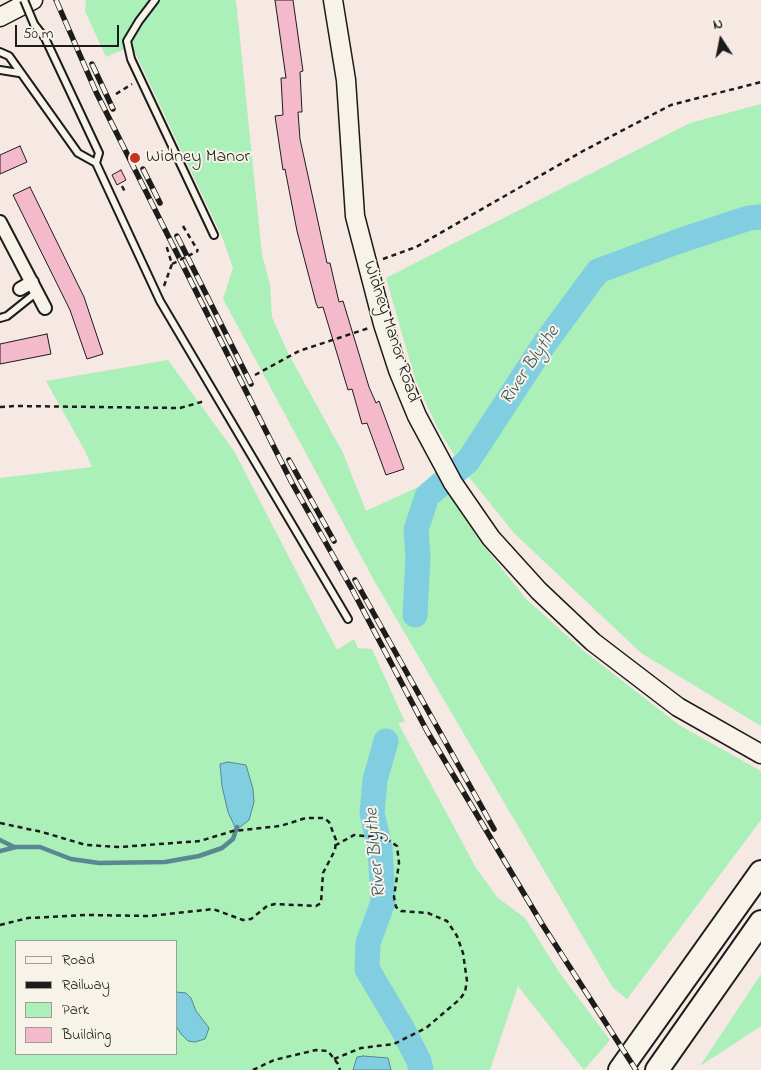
<!DOCTYPE html>
<style>
body{margin:0}
#map{position:relative;width:761px;height:1070px;overflow:hidden;background:#f6e8e2;font-family:"Indie Flower",sans-serif}
canvas{display:block}
.legend{position:absolute;left:15px;top:940px;width:162px;height:115px;box-sizing:border-box;background:#f7f3e8;border:1px solid #9f9d96;margin:0;padding:6px 9px;list-style:none;font-size:15px;color:#1c1c1c}
.legend li{display:flex;align-items:center;gap:10px;height:25px}
.legend b{width:25px;border:1px solid #9f9d96}
.north{position:absolute;left:696px;top:15px;width:50px;height:50px;-webkit-text-stroke:4px #f7f3e8;paint-order:stroke;rotate:349deg;font-size:14px;font-weight:700;line-height:20px;text-align:center;color:#1c1c1c}
.north::after{content:'';display:block;margin:auto;width:18px;height:22px;background:#1c1c1c;clip-path:polygon(50% 0,100% 100%,50% 72%,0 100%)}
.scale{position:absolute;left:15px;top:25px;width:104px;height:22px;box-sizing:border-box;border:2px solid #1c1c1c;border-top:0;padding-left:6px;font-size:15px;line-height:18px;white-space:nowrap;color:#1c1c1c;-webkit-text-stroke:4px #f7f3e8;paint-order:stroke}
</style>
<div id="map">
<canvas width="761" height="1070"></canvas>
<ul class="legend">
<li><b style="height:6px;background:#f7f3e8"></b>Road</li>
<li><b style="height:6px;background:#1c1c1c"></b>Railway</li>
<li><b style="height:14px;background:#abefb9"></b>Park</li>
<li><b style="height:14px;background:#f4bacb"></b>Building</li>
</ul>
<div class="north">N</div>
<div class="scale">50 m</div>
</div>
<script>
const ctx = document.querySelector('canvas').getContext('2d');
ctx.lineJoin = 'round';
function fill(path, color) { ctx.fillStyle = color; ctx.fill(path, 'evenodd'); }
const toPath = rows => new Path2D(rows.map(r => 'M' + r).join(''));
function stroke(path, color, width, dash) { ctx.strokeStyle = color; ctx.lineWidth = width; ctx.lineCap = dash ? 'butt' : 'round'; ctx.setLineDash(dash || []); ctx.stroke(path); }
function label(font, color, halo, rows, align = 'center') {
  ctx.font = font + ' "Indie Flower",sans-serif'; ctx.lineWidth = 4; ctx.setLineDash([]); ctx.textBaseline = 'middle'; ctx.strokeStyle = halo; ctx.fillStyle = color; for (const [text, x, y, turn = 0] of rows) {
    ctx.save(); ctx.translate(x, y); ctx.rotate((+turn || 0) * Math.PI / 180); ctx.textAlign = isNaN(turn) ? turn : align; if (halo) ctx.strokeText(text, 0, 0); ctx.fillText(text, 0, 0); ctx.restore();
  }
}
fill(toPath([
 [86,0,236,0,262,255,270,284,272,317,288,353,343,453,366,511,438,478,478,539,526,599,585,652,679,725,761,771,761,820,627,999,613,988,376,584,223,299,233,268,223,239,132,46,106,57,85,11],
 [761,104,761,726,641,653,515,534,464,471,437,427,415,379,386,278,690,123],
 [168,360,234,451,337,650,354,639,358,648,372,649,405,722,398,723,476,868,498,898,525,918,559,972,610,1040,584,1070,518,986,490,1070,0,1070,0,478,92,467,85,451,46,381],
 [16,941,176,941,176,1054,16,1054],
 [761,974,761,1026,700,1066]
]), '#abefb9');
const water = toPath([
 [228,762,246,765,253,789,254,802,249,820,239,828,235,827,228,812,222,786,220,764,228,762],
 [176,992,186,993,191,998,196,1011,209,1028,205,1039,195,1042,188,1041,181,1034,176,1026,176,992],
 [363,1056,388,1058,391,1070,353,1070,357,1057,363,1056]
]);
fill(water, '#81cee1');
stroke(water, '#598792', 1);
stroke(toPath([
 [0,840,14,847],
 [0,851,16,847,40,847,71,859,99,863,165,862,199,856,222,848,233,839,237,827]
]), '#598792', 4.5);
stroke(toPath([
 [415,615,418,557,416,530,427,496,468,461,545,343,598,271,679,241,749,218,761,217],
 [386,741,375,780,372,813,380,847,383,902,368,943,367,969,402,1028,419,1061,421,1070]
]), '#81cee1', 25);
const building = toPath([
 [275,0,293,0,303,71,300,72,302,112,298,112,300,139,327,263,330,263,339,302,343,301,369,387,376,403,379,401,404,469,386,475,367,423,362,424,352,389,348,390,323,307,318,308,316,303,297,231,285,169,283,170,275,116,283,115,281,78,286,78,275,0],
 [20,146,27,162,0,174,0,155,20,146],
 [121,170,126,180,117,185,112,175,121,170],
 [30,187,84,297,103,354,87,359,70,310,13,195,30,187],
 [47,334,51,354,0,364,0,344,47,334]
]);
fill(building, '#f4bacb');
stroke(building, '#1c1c1c', 1);
const lane = toPath([
 [155,0,139,21,127,41,131,59,214,235],
 [34,24,45,38,99,153,96,163],
 [0,52,9,56,78,153,96,163,160,301,348,619],
 [0,70,19,73],
 [0,318,7,316,37,292]
]);
const street = toPath([
 [0,222,45,308],
 [20,289,32,282]
]);
const secondary = toPath([
 [333,0,346,80,355,216,383,324,398,370,417,416,453,483,491,538,539,591,593,642,678,707,761,754],
 [0,17,33,0]
]);
const highway = toPath([
 [620,1070,761,872],
 [657,1070,761,922]
]);
stroke(lane, '#1c1c1c', 10);
stroke(street, '#1c1c1c', 16);
stroke(secondary, '#1c1c1c', 21);
stroke(highway, '#1c1c1c', 26);
stroke(toPath([
 [116,94,132,84],
 [122,186,126,194],
 [183,226,198,251],
 [383,259,416,247,583,151,671,105,761,82],
 [164,286,172,264,166,245],
 [255,375,299,351,369,328],
 [0,407,15,406,180,408,205,401],
 [0,823,42,832,86,845,120,847,200,841,233,831,280,826,306,818,324,818,329,822,336,840,335,850,323,873,321,903,316,906,275,904,267,906,251,919,243,920,213,909,205,910,149,916,87,915,28,918,0,925],
 [334,1059,361,1048,394,1044,426,1028,460,999,465,992,467,981,463,953,457,936,447,921,428,913,401,911,396,907,394,897,399,863,397,846,385,838,354,835,336,845],
 [253,1070,274,1060,316,1050,328,1051,338,1064,340,1070]
]), '#1c1c1c', 2.5, [5, 4]);
stroke(lane, '#f7f3e8', 6);
stroke(street, '#f7f3e8', 12);
stroke(secondary, '#f7f3e8', 18);
stroke(highway, '#f7f3e8', 22);
const rail = toPath([
 [56,0,96,92,292,483,353,591,427,731,542,924,636,1070],
 [92,64,113,109],
 [143,169,160,203],
 [177,236,251,384],
 [289,460,334,541],
 [355,580,494,829]
]);
stroke(rail, '#1c1c1c', 5.5);
stroke(rail, '#f7f3e8', 4, [11]);
const laneBridge = toPath([
 [24,0,34,24]
]);
stroke(laneBridge, '#1c1c1c', 10, []);
stroke(toPath([
 [172,264,198,251]
]), '#1c1c1c', 2.5, [5, 4]);
stroke(laneBridge, '#f7f3e8', 6);
for (const [x, y, r, color] of [
 [135,158,6,"#c8321e"]
]) { const dot = new Path2D(); dot.arc(x, y, r, 0, 2 * Math.PI); ctx.fillStyle = color; ctx.fill(dot); stroke(dot, '#f7f3e8', 2); }
label('18px', '#1c1c1c', '#f7f3e8', [
 ["Widney Manor",146,158]
], 'left');
label('18px', '#1c1c1c', '#f7f3e8', [
 ["Widney Manor Road",390,332,72]
]);
label('italic 19px', '#3f5a61', '#f7f3e8', [
 ["River Blythe",531,366,-56],
 ["River Blythe",377,853,-95]
]);
</script>
